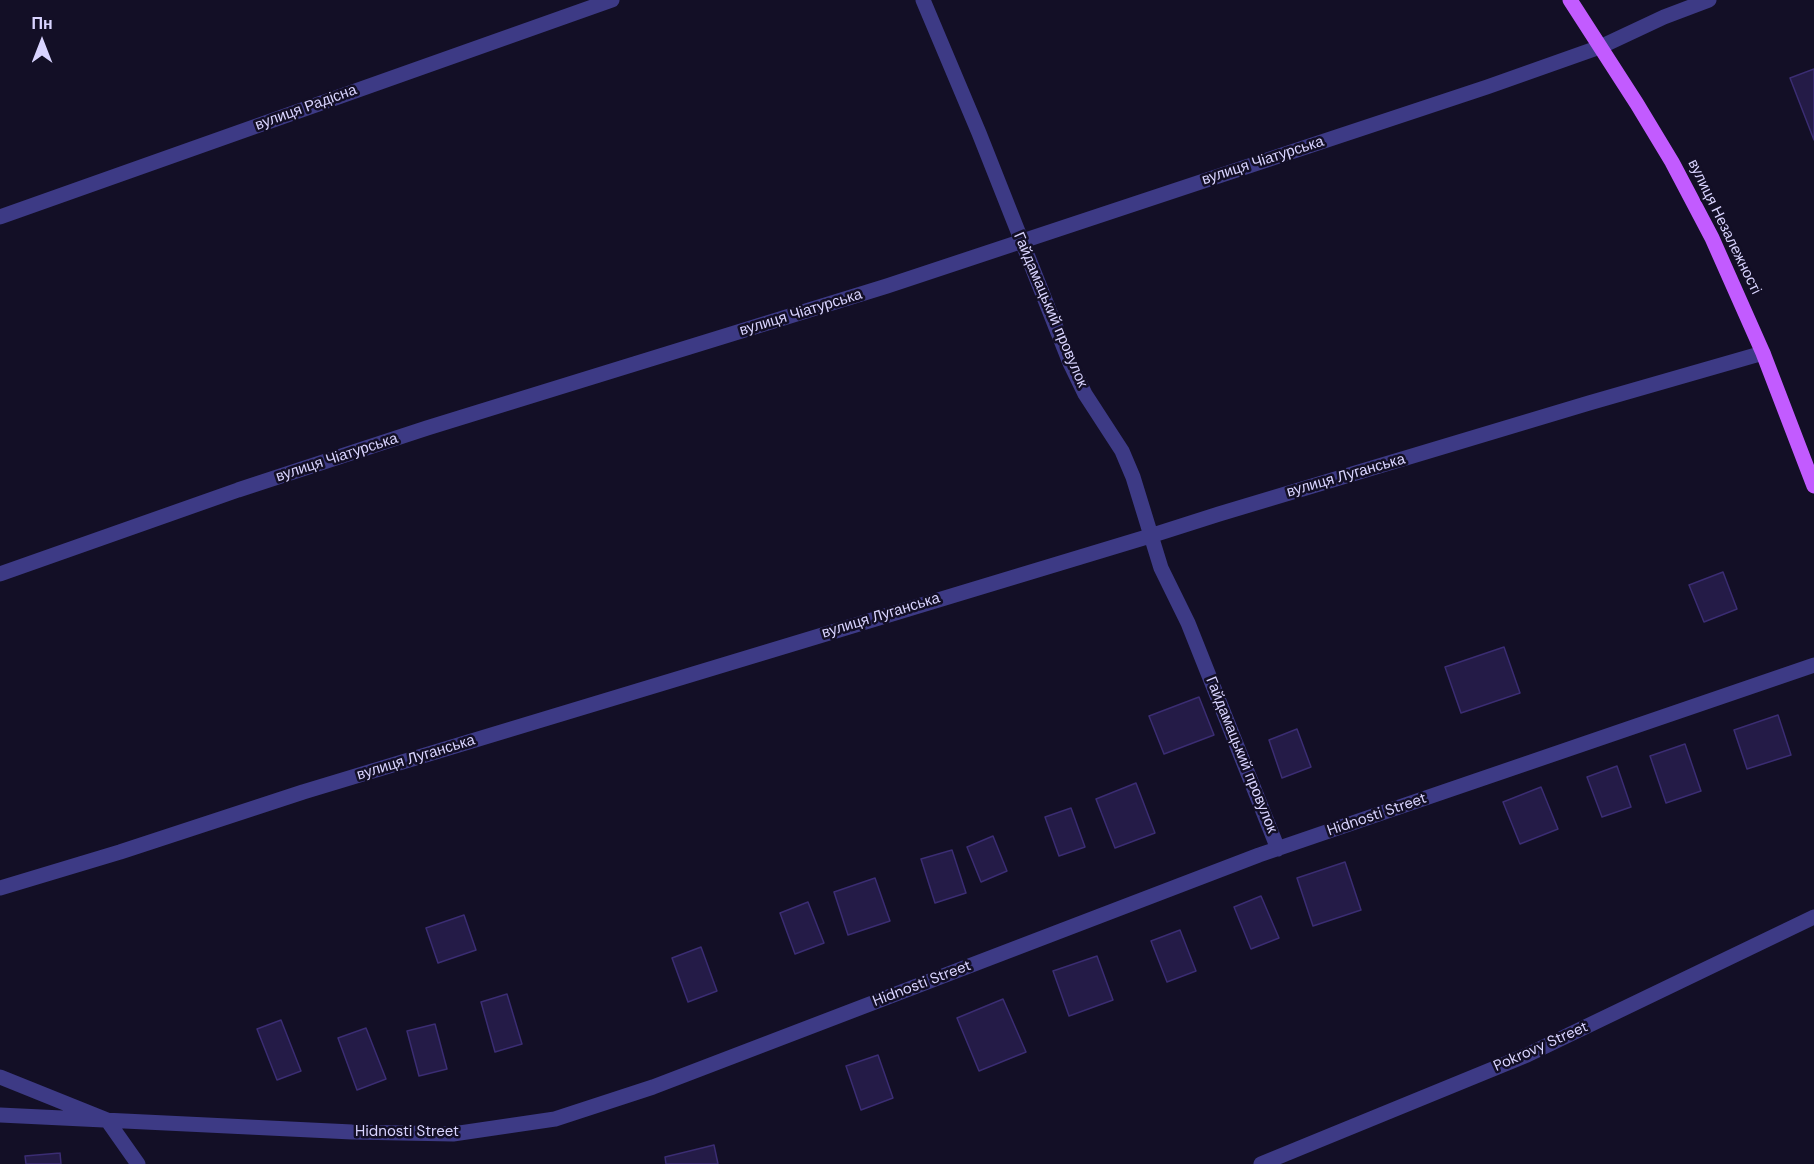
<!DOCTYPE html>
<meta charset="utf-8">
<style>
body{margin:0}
#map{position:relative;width:1814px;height:1164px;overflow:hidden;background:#130f26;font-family:"DM Sans",sans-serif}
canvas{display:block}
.north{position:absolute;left:12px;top:12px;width:60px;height:60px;-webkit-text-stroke:4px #130f26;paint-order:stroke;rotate:0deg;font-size:16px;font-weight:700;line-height:24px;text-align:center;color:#d9d4ff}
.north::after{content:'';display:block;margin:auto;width:21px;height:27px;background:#d9d4ff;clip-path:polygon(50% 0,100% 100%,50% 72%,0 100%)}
</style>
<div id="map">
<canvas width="1814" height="1164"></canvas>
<div class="north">Пн</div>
</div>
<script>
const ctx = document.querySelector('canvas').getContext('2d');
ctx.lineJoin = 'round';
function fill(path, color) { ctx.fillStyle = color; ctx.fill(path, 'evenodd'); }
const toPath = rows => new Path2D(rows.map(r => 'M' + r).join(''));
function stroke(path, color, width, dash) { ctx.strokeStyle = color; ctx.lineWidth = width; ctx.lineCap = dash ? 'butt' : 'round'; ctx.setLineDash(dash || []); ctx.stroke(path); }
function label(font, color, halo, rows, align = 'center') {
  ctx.font = font + ' "DM Sans",sans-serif'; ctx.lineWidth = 5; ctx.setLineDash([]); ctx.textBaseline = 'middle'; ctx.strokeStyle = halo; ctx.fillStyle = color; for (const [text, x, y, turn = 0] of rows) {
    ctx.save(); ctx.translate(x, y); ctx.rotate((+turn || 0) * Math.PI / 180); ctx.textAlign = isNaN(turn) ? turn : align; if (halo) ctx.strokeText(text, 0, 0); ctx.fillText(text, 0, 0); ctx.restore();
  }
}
const building = toPath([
 [1814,69,1814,140,1790,78,1814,69],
 [1723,572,1737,609,1704,622,1689,585,1723,572],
 [1504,647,1520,693,1461,713,1445,667,1504,647],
 [1199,697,1214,735,1164,754,1149,716,1199,697],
 [1778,715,1791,755,1747,769,1734,730,1778,715],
 [1297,729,1311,767,1282,778,1269,740,1297,729],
 [1685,744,1701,791,1666,803,1650,756,1685,744],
 [1617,766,1631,807,1602,817,1587,777,1617,766],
 [1136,783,1155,833,1115,848,1096,799,1136,783],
 [1541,787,1558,829,1520,844,1503,802,1541,787],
 [1071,808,1085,847,1059,856,1045,817,1071,808],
 [993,836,1007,871,981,882,967,847,993,836],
 [952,850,966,893,935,903,921,859,952,850],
 [1345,862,1361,910,1313,926,1297,878,1345,862],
 [875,878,890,921,848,935,834,892,875,878],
 [1261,896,1279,938,1251,949,1234,907,1261,896],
 [808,902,824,943,795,954,780,913,808,902],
 [464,915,476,950,438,963,426,928,464,915],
 [1180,930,1196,971,1167,982,1151,941,1180,930],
 [701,947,717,991,688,1002,672,958,701,947],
 [1097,956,1113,1000,1069,1016,1053,971,1097,956],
 [507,994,522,1044,495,1052,481,1002,507,994],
 [1003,999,1026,1052,979,1071,957,1018,1003,999],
 [281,1020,301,1071,277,1080,257,1029,281,1020],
 [435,1024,447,1069,419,1076,407,1031,435,1024],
 [366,1028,386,1079,357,1090,338,1038,366,1028],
 [878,1055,893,1098,861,1110,846,1066,878,1055],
 [714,1145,718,1164,666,1164,665,1157,714,1145],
 [60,1153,61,1164,26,1164,25,1156,60,1153]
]);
fill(building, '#241b47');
stroke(building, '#3b2d73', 1.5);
stroke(toPath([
 [923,0,979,133,1070,363,1085,394,1122,451,1133,477,1161,568,1188,623,1278,849],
 [0,217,612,0],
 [0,574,238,490,427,428,887,286,1487,87,1600,47,1664,17,1709,0],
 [0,888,120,852,303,792,1150,536,1219,514,1589,403,1763,353],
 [0,1077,107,1120,138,1164],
 [0,1115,352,1132,453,1134,555,1119,653,1087,1259,855,1814,665],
 [1261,1164,1527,1055,1814,917]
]), '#3d3a85', 15);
stroke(toPath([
 [1570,0,1637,104,1672,162,1712,238,1763,353,1814,486]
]), '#c25bff', 15);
label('15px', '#d9d4ff', '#130f26', [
 ["вулиця Радісна",306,108,-20],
 ["вулиця Чіатурська",1263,161,-18],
 ["вулиця Незалежності",1724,227,64],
 ["Гайдамацький провулок",1050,310,67],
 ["вулиця Чіатурська",801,313,-17],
 ["вулиця Чіатурська",337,458,-18],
 ["вулиця Луганська",1346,476,-16],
 ["вулиця Луганська",881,616,-17],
 ["Гайдамацький провулок",1241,755,68],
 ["вулиця Луганська",416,758,-17],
 ["Hidnosti Street",1377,815,-19],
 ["Hidnosti Street",922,984,-21],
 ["Pokrovy Street",1541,1047,-24],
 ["Hidnosti Street",407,1132]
]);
</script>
